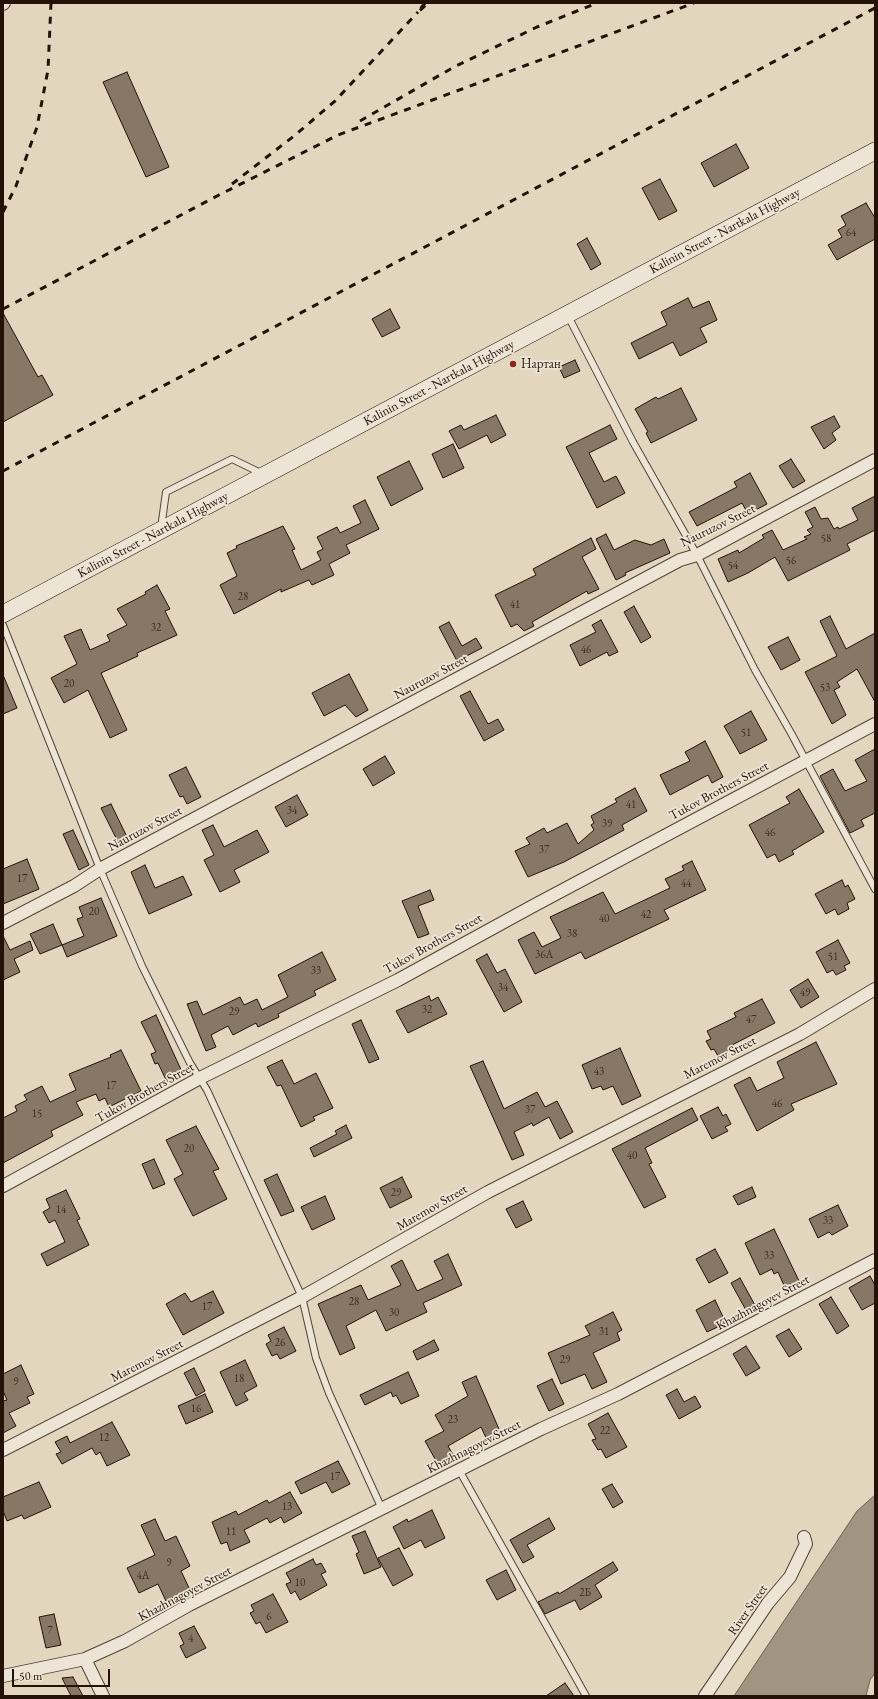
<!DOCTYPE html>
<meta charset="utf-8">
<style>
body{margin:0}
#map{position:relative;width:878px;height:1699px;overflow:hidden;background:#e2d7be;font-family:"EB Garamond",serif}
canvas{display:block}
.frame{position:absolute;inset:0;border:4px solid #241107;pointer-events:none}
.scale{position:absolute;left:12px;top:1669px;width:98px;height:18px;box-sizing:border-box;border:2px solid #241107;border-top:0;padding-left:5px;font-size:12px;line-height:14px;white-space:nowrap;color:#241107;-webkit-text-stroke:3px #ece5d5;paint-order:stroke}
</style>
<div id="map">
<canvas width="878" height="1699"></canvas>
<div class="frame"></div>
<div class="scale">50 m</div>
</div>
<script>
const ctx = document.querySelector('canvas').getContext('2d');
ctx.lineJoin = 'round';
function fill(path, color) { ctx.fillStyle = color; ctx.fill(path, 'evenodd'); }
const toPath = rows => new Path2D(rows.map(r => 'M' + r).join(''));
function stroke(path, color, width, dash) { ctx.strokeStyle = color; ctx.lineWidth = width; ctx.lineCap = dash ? 'butt' : 'round'; ctx.setLineDash(dash || []); ctx.stroke(path); }
function label(font, color, halo, rows, align = 'center') {
  ctx.font = font + ' "EB Garamond",serif'; ctx.lineWidth = 3.5; ctx.setLineDash([]); ctx.textBaseline = 'middle'; ctx.strokeStyle = halo; ctx.fillStyle = color; for (const [text, x, y, turn = 0] of rows) {
    ctx.save(); ctx.translate(x, y); ctx.rotate((+turn || 0) * Math.PI / 180); ctx.textAlign = isNaN(turn) ? turn : align; if (halo) ctx.strokeText(text, 0, 0); ctx.fillText(text, 0, 0); ctx.restore();
  }
}
const water = toPath([
 [875,1495,875,1673,870,1680,866,1696,734,1696,857,1511,875,1495]
]);
fill(water, '#a19480');
stroke(water, '#6f6050', 1);
const building = toPath([
 [127,72,169,167,146,177,103,82,127,72],
 [736,144,749,168,714,187,701,163,736,144],
 [660,179,677,211,659,220,642,188,660,179],
 [866,203,875,218,875,239,837,260,828,245,842,237,838,230,846,225,841,216,866,203],
 [587,238,601,264,591,270,577,244,587,238],
 [688,298,693,308,709,301,717,320,700,328,707,342,680,356,673,342,639,359,631,343,667,325,661,312,688,298],
 [390,309,400,328,382,337,372,319,390,309],
 [3,313,38,377,42,375,53,395,3,422,3,313],
 [575,360,580,371,564,378,559,367,575,360],
 [681,388,697,420,651,443,646,433,648,432,635,409,656,397,658,399,681,388],
 [496,415,506,435,491,443,487,435,459,449,449,431,461,425,464,430,496,415],
 [834,416,840,427,832,433,836,440,824,449,811,427,834,416],
 [610,425,617,439,589,453,604,482,616,476,625,493,597,508,566,447,610,425],
 [453,444,464,468,443,478,432,454,453,444],
 [791,459,805,481,793,488,779,466,791,459],
 [409,461,423,489,391,506,377,477,409,461],
 [750,473,767,504,748,514,742,503,697,526,689,512,737,487,734,482,750,473],
 [875,496,875,530,847,544,850,550,788,581,775,557,748,573,728,582,718,559,738,550,739,553,764,538,762,535,772,530,783,550,807,539,804,537,811,534,807,530,813,527,805,512,815,507,821,519,828,518,834,529,838,527,839,529,858,520,852,508,875,496],
 [365,500,379,529,346,545,350,553,329,564,334,575,312,585,309,580,281,592,281,589,234,614,220,585,237,576,227,553,237,548,236,546,283,526,295,549,292,550,301,570,321,560,317,552,323,549,317,537,337,527,340,533,361,523,353,506,365,500],
 [606,534,614,550,635,540,651,545,664,539,670,553,625,573,626,575,616,580,596,539,606,534],
 [591,538,596,549,582,557,599,589,588,594,587,591,532,622,534,626,524,631,517,624,511,627,495,595,536,575,533,569,591,538],
 [157,585,170,609,165,611,177,635,137,653,138,656,101,673,127,730,110,738,88,690,64,703,51,678,77,664,64,636,81,629,90,650,110,641,107,635,127,625,117,609,146,594,145,592,157,585],
 [634,606,651,637,641,643,624,612,634,606],
 [830,616,846,649,875,633,875,702,857,669,837,682,840,687,834,690,846,715,832,724,805,672,837,656,820,621,830,616],
 [601,620,618,652,609,656,607,652,580,666,570,645,596,632,592,625,601,620],
 [449,622,462,646,476,638,482,648,457,661,439,627,449,622],
 [788,637,800,660,781,670,768,647,788,637],
 [349,674,368,710,356,717,345,705,324,716,312,693,349,674],
 [3,675,17,708,3,714,3,675],
 [470,691,488,724,498,719,504,730,484,741,460,696,470,691],
 [751,711,767,740,740,754,724,726,751,711],
 [705,741,723,777,712,783,708,775,670,795,660,775,690,761,685,752,705,741],
 [875,749,875,813,861,820,864,826,850,833,820,776,833,769,845,791,867,781,855,760,875,749],
 [385,756,395,773,373,786,363,769,385,756],
 [186,767,201,797,187,804,183,796,180,797,169,775,186,767],
 [635,788,647,811,622,825,624,830,564,862,528,877,515,851,530,844,526,838,544,828,547,833,567,823,578,844,594,830,591,825,594,823,591,816,617,802,615,799,635,788],
 [799,789,824,832,792,851,794,854,779,862,775,854,767,858,749,825,790,803,786,797,799,789],
 [297,795,308,815,286,827,275,807,297,795],
 [111,804,129,841,120,846,101,808,111,804],
 [213,825,224,847,257,830,269,852,234,870,240,882,220,892,204,860,214,855,202,830,213,825],
 [73,830,89,865,79,870,63,834,73,830],
 [27,859,39,889,3,904,3,869,27,859],
 [692,861,706,890,664,910,669,919,585,959,581,952,535,974,518,940,534,932,542,947,561,938,550,917,603,892,615,914,670,888,665,879,684,870,682,866,692,861],
 [145,865,155,888,183,876,192,895,149,914,131,872,145,865],
 [842,880,845,887,848,885,855,899,847,903,849,909,838,915,835,909,826,914,815,894,842,880],
 [430,890,434,900,418,906,429,934,418,938,402,901,430,890],
 [101,898,117,936,67,957,62,945,84,936,77,919,83,917,79,907,101,898],
 [53,924,62,945,40,954,30,934,53,924],
 [3,936,10,950,30,941,33,950,14,959,20,972,3,980,3,936],
 [838,940,850,963,844,966,846,970,836,975,833,970,827,973,816,952,838,940],
 [322,952,336,980,314,991,316,995,278,1014,279,1017,258,1027,256,1023,233,1035,228,1026,211,1035,216,1047,206,1051,187,1004,197,1001,203,1015,240,997,244,1005,257,999,262,1010,288,997,278,975,322,952],
 [487,954,497,973,505,969,522,1002,504,1012,476,960,487,954],
 [808,979,819,997,801,1008,790,990,808,979],
 [429,996,431,1001,438,997,447,1014,408,1033,396,1011,429,996],
 [762,999,775,1023,730,1046,732,1049,718,1056,714,1049,711,1050,706,1041,711,1039,707,1031,736,1017,734,1013,762,999],
 [156,1015,183,1074,167,1082,158,1063,155,1064,151,1054,156,1052,141,1022,156,1015],
 [361,1020,379,1059,369,1063,352,1024,361,1020],
 [816,1042,837,1084,791,1104,794,1110,757,1131,734,1085,750,1077,757,1091,784,1078,777,1062,816,1042],
 [620,1048,641,1096,622,1105,613,1086,603,1090,601,1086,592,1089,582,1065,620,1048],
 [121,1050,141,1091,109,1107,105,1098,99,1101,96,1094,76,1102,83,1115,51,1131,53,1136,3,1163,3,1118,17,1111,15,1106,27,1100,24,1095,42,1086,50,1102,76,1090,69,1074,111,1057,110,1055,121,1050],
 [282,1060,294,1084,316,1073,333,1108,313,1117,315,1120,301,1127,281,1085,277,1086,267,1067,282,1060],
 [483,1061,504,1109,537,1092,545,1107,557,1101,573,1132,560,1139,549,1117,533,1126,532,1123,514,1132,524,1155,512,1160,470,1066,483,1061],
 [718,1107,723,1116,726,1114,731,1124,725,1127,728,1131,712,1139,700,1116,718,1107],
 [692,1108,698,1120,645,1148,652,1163,649,1164,666,1197,644,1208,612,1149,692,1108],
 [346,1125,352,1138,314,1157,310,1148,337,1134,335,1131,346,1125],
 [196,1126,219,1169,213,1171,227,1199,193,1216,174,1179,183,1174,166,1140,196,1126],
 [154,1159,165,1184,153,1189,142,1164,154,1159],
 [277,1174,294,1211,281,1216,264,1180,277,1174],
 [402,1177,412,1197,390,1208,380,1188,402,1177],
 [752,1187,756,1197,738,1205,733,1196,752,1187],
 [66,1190,80,1219,77,1220,89,1245,47,1266,41,1254,65,1242,55,1220,49,1223,43,1212,50,1208,46,1199,66,1190],
 [325,1196,335,1219,312,1230,301,1207,325,1196],
 [523,1201,532,1220,516,1228,506,1209,523,1201],
 [838,1205,848,1226,832,1235,829,1232,818,1238,809,1219,838,1205],
 [774,1229,801,1285,787,1292,778,1272,774,1274,772,1269,760,1275,745,1243,774,1229],
 [715,1249,728,1273,709,1283,696,1259,715,1249],
 [448,1254,462,1285,423,1303,427,1312,386,1331,376,1310,346,1326,355,1348,340,1355,318,1304,361,1285,368,1300,401,1285,391,1266,402,1260,417,1291,443,1279,434,1261,448,1254],
 [870,1276,875,1285,875,1303,862,1310,849,1288,870,1276],
 [740,1278,756,1307,747,1312,731,1283,740,1278],
 [213,1291,224,1313,183,1335,166,1304,185,1293,191,1302,213,1291],
 [831,1297,849,1326,837,1334,819,1304,831,1297],
 [715,1300,726,1323,707,1332,696,1310,715,1300],
 [613,1312,622,1330,617,1333,620,1340,593,1353,607,1382,592,1389,585,1374,561,1384,548,1353,590,1335,585,1326,613,1312],
 [284,1327,296,1351,280,1359,277,1354,272,1356,266,1344,271,1341,268,1335,284,1327],
 [789,1329,802,1349,789,1357,776,1336,789,1329],
 [434,1340,439,1350,417,1360,413,1351,434,1340],
 [746,1346,760,1368,746,1376,733,1354,746,1346],
 [245,1360,257,1386,244,1393,248,1400,236,1406,220,1372,245,1360],
 [21,1365,34,1394,27,1397,30,1403,9,1413,16,1426,3,1433,3,1401,7,1400,3,1391,3,1374,21,1365],
 [194,1368,205,1391,196,1396,184,1373,194,1368],
 [408,1372,419,1396,401,1404,396,1395,393,1397,391,1392,365,1405,360,1395,408,1372],
 [476,1376,502,1436,488,1442,481,1427,448,1446,456,1460,440,1468,425,1441,444,1431,435,1415,468,1396,462,1382,476,1376],
 [552,1379,564,1404,549,1411,537,1386,552,1379],
 [677,1389,684,1402,695,1396,701,1407,679,1419,666,1395,677,1389],
 [205,1394,213,1412,186,1424,178,1406,205,1394],
 [608,1413,627,1447,606,1458,601,1449,598,1450,592,1440,596,1439,588,1424,608,1413],
 [112,1422,130,1455,107,1466,100,1452,96,1455,92,1448,62,1464,56,1454,61,1452,55,1442,67,1436,70,1443,112,1422],
 [338,1461,350,1484,332,1493,326,1482,301,1494,295,1482,338,1461],
 [39,1482,51,1507,24,1519,22,1515,7,1521,3,1511,3,1497,39,1482],
 [612,1484,623,1502,613,1508,602,1489,612,1484],
 [290,1492,302,1513,284,1523,281,1517,270,1523,267,1518,244,1530,250,1542,230,1551,227,1542,221,1544,212,1522,236,1511,238,1515,267,1500,269,1503,290,1492],
 [432,1510,445,1538,425,1548,421,1540,404,1549,393,1527,407,1519,408,1522,432,1510],
 [549,1518,555,1529,527,1545,534,1557,523,1563,510,1540,549,1518],
 [155,1519,165,1541,176,1536,190,1566,181,1571,190,1590,166,1601,158,1584,139,1593,127,1568,155,1555,141,1525,155,1519],
 [365,1531,381,1567,364,1574,356,1554,359,1552,352,1536,365,1531],
 [399,1548,413,1575,393,1586,378,1558,399,1548],
 [313,1559,316,1565,321,1563,326,1572,321,1574,327,1585,300,1600,295,1591,291,1594,286,1584,291,1582,286,1573,313,1559],
 [613,1562,618,1570,595,1585,602,1597,580,1610,575,1600,545,1614,538,1602,558,1592,559,1594,613,1562],
 [506,1570,516,1590,497,1600,486,1580,506,1570],
 [273,1594,288,1622,266,1633,260,1622,256,1624,250,1613,254,1611,251,1605,273,1594],
 [54,1614,61,1645,46,1648,39,1617,54,1614],
 [194,1626,206,1648,186,1658,180,1646,184,1644,179,1633,194,1626],
 [73,1677,83,1696,71,1696,62,1678,73,1677],
 [565,1683,574,1696,546,1696,565,1683]
]);
fill(building, '#877866');
stroke(building, '#241107', 1);
const lane = toPath([
 [568,316,633,442,697,555,755,670,791,733,875,889],
 [161,528,166,492,232,459,263,474],
 [3,625,100,869,142,966,190,1063,207,1090,302,1297,316,1358,329,1393,382,1509],
 [459,1470,586,1696]
]);
const street = toPath([
 [3,4,4,3],
 [3,923,74,886,100,869,680,560,697,555,875,460],
 [3,1186,200,1078,398,980,533,906,875,724],
 [3,1450,302,1297,488,1192,800,1034,875,989],
 [85,1659,125,1641,189,1605,541,1429,618,1394,875,1260],
 [3,1676,85,1659,103,1696],
 [705,1696,768,1603,790,1577,806,1544,804,1537]
]);
const secondary = toPath([
 [3,614,875,151]
]);
stroke(lane, '#544235', 8);
stroke(street, '#544235', 14);
stroke(secondary, '#241107', 18);
stroke(lane, '#ece5d5', 6);
stroke(street, '#ece5d5', 12);
stroke(secondary, '#ece5d5', 17);
stroke(toPath([
 [425,3,418,12,428,3],
 [360,121,454,67,537,27,597,3],
 [232,184,294,136,335,101,418,12],
 [3,212,16,186,37,127,48,70,51,3],
 [3,309,217,196,338,135,694,3],
 [3,471,875,8]
]), '#241107', 3, [7, 7]);
for (const [x, y, r, color] of [
 [513,364,4,"#8f2418"]
]) { const dot = new Path2D(); dot.arc(x, y, r, 0, 2 * Math.PI); ctx.fillStyle = color; ctx.fill(dot); stroke(dot, '#ece5d5', 1.5); }
label('11px', '#3d2b1f', null, [
 ["64",851,233],
 ["58",826,539],
 ["56",791,561],
 ["54",733,566],
 ["28",243,597],
 ["41",515,605],
 ["32",156,628],
 ["46",586,650],
 ["20",69,684],
 ["53",825,688],
 ["51",746,733],
 ["41",631,805],
 ["34",292,811],
 ["39",607,824],
 ["46",770,833],
 ["37",544,850],
 ["17",22,879],
 ["44",686,884],
 ["20",94,912],
 ["42",646,915],
 ["40",604,919],
 ["38",572,934],
 ["36А",544,955],
 ["51",833,957],
 ["33",316,971],
 ["34",503,988],
 ["49",805,993],
 ["32",427,1010],
 ["29",234,1012],
 ["47",751,1020],
 ["43",599,1072],
 ["17",111,1086],
 ["46",777,1104],
 ["37",530,1110],
 ["15",37,1114],
 ["20",189,1149],
 ["40",632,1156],
 ["29",396,1193],
 ["14",61,1210],
 ["33",828,1221],
 ["33",769,1256],
 ["28",354,1302],
 ["17",207,1307],
 ["30",394,1313],
 ["31",604,1332],
 ["26",280,1343],
 ["29",565,1360],
 ["18",239,1379],
 ["9",16,1382],
 ["16",196,1409],
 ["23",453,1420],
 ["22",605,1431],
 ["12",104,1438],
 ["17",335,1477],
 ["13",287,1507],
 ["11",231,1532],
 ["9",169,1563],
 ["4А",143,1576],
 ["10",300,1583],
 ["2Б",585,1593],
 ["6",269,1617],
 ["7",50,1631],
 ["4",191,1639]
]);
label('13px', '#241107', '#ece5d5', [
 ["Kalinin Street - Nartkala Highway",725,231,-28],
 ["Kalinin Street - Nartkala Highway",439,383,-28],
 ["Nauruzov Street",718,526,-26],
 ["Kalinin Street - Nartkala Highway",153,535,-28],
 ["Nauruzov Street",431,677,-28],
 ["Tukov Brothers Street",719,791,-28],
 ["Nauruzov Street",145,829,-28],
 ["Tukov Brothers Street",433,944,-29],
 ["Maremov Street",720,1058,-27],
 ["Tukov Brothers Street",145,1093,-29],
 ["Maremov Street",432,1208,-30],
 ["Khazhnagoyev Street",763,1303,-28],
 ["Maremov Street",147,1361,-27],
 ["Khazhnagoyev Street",474,1447,-27],
 ["Khazhnagoyev Street",185,1594,-28],
 ["River Street",748,1610,-55]
]);
label('13px', '#241107', '#ece5d5', [
 ["Нартан",521,364]
], 'left');
</script>
